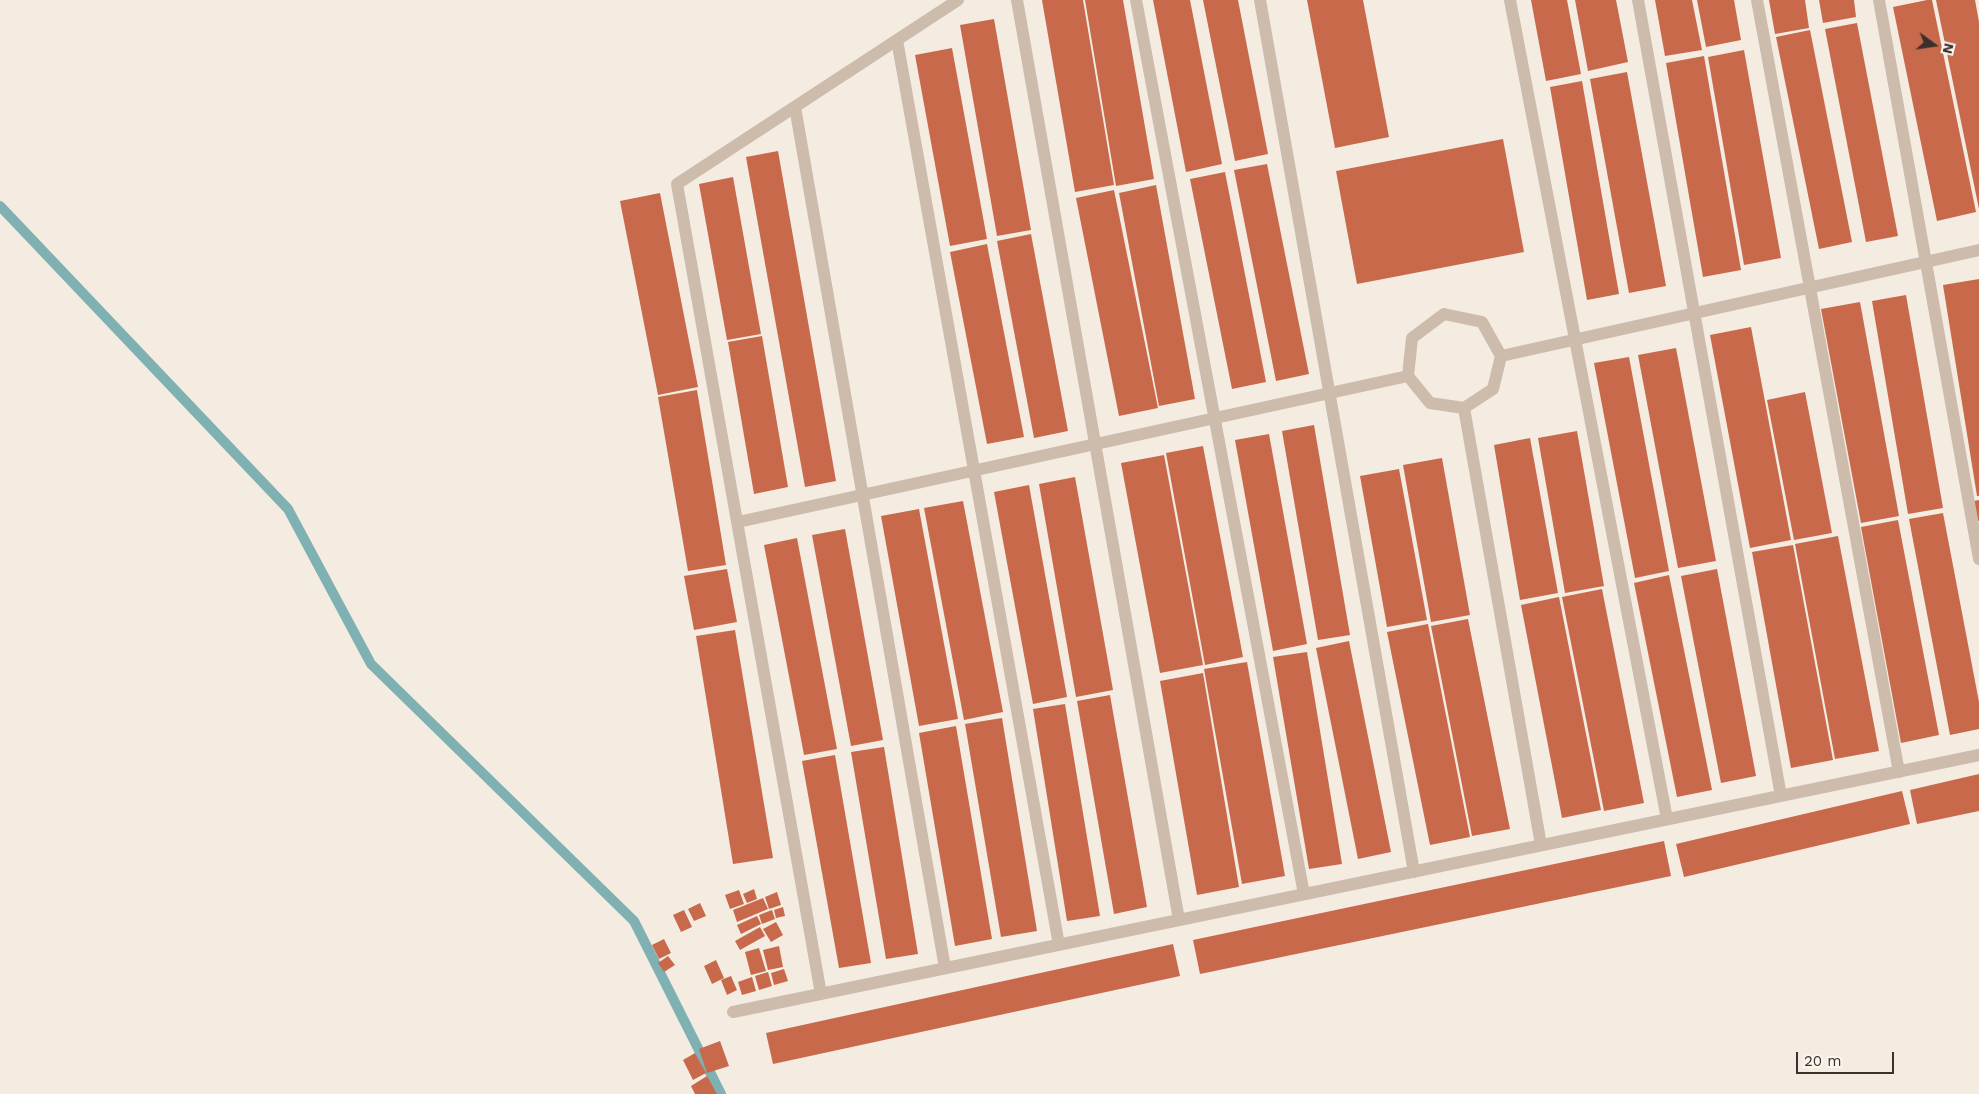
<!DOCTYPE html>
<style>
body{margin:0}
#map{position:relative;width:1979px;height:1094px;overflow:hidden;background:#f4ebe1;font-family:"Work Sans",sans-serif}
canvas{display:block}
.north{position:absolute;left:1909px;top:20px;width:50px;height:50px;-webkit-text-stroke:4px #fbf5ee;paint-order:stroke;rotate:104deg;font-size:14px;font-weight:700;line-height:20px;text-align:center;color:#3b302b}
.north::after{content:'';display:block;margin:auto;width:18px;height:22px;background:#3b302b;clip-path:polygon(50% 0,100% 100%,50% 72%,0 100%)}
.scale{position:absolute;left:1796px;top:1052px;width:98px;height:22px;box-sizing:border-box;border:2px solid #3b302b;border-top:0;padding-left:6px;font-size:15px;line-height:18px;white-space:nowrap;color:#3b302b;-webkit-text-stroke:4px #fbf5ee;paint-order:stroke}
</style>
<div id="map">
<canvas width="1979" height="1094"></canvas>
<div class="north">N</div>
<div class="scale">20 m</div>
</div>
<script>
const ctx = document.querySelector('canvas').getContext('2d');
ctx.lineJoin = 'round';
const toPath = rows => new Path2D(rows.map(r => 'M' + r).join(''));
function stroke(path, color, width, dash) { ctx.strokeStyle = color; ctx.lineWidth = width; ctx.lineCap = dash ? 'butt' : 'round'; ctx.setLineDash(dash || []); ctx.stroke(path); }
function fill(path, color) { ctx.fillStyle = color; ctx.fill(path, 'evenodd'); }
stroke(toPath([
 [0,206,288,509,371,664,634,921,721,1094]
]), '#7fb0b2', 10);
fill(toPath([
 [1042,0,1083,0,1114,185,1075,192],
 [1085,0,1123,0,1154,179,1116,186],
 [1153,0,1190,0,1222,164,1186,172],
 [1203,0,1238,0,1268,154,1235,161],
 [1307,0,1363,0,1389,137,1335,148],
 [1531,0,1567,0,1581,74,1546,81],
 [1575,0,1616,0,1628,62,1588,71],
 [1655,0,1692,0,1702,50,1665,56],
 [1697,0,1734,0,1741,40,1706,47],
 [1769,0,1805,0,1809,28,1775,34],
 [1819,0,1854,0,1856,17,1823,23],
 [1927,0,1932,0,1976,212,1937,221,1893,7],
 [1936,0,1975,0,1979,22,1979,209],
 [994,19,1031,230,997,236,960,25],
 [1857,23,1898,236,1866,242,1825,29],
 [1810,30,1852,242,1819,249,1776,37],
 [952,48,987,239,950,246,915,55],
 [1744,50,1781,258,1744,265,1708,57],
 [1704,56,1741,270,1703,277,1666,63],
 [1627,72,1666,286,1629,293,1590,79],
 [1582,81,1619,294,1587,300,1550,87],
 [1503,139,1524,252,1357,284,1336,171],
 [778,151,836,481,805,487,746,157],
 [1267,164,1309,374,1276,381,1234,170],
 [1225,172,1266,382,1232,389,1190,179],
 [733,177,761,334,727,340,699,184],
 [1156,185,1195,399,1159,406,1119,193],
 [1114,190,1158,408,1119,416,1076,198],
 [660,193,698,387,658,395,620,201],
 [1031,234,1068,431,1034,438,997,241],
 [987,244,1024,437,987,444,950,252],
 [1979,279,1979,496,1977,496,1943,285],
 [1906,295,1943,508,1908,514,1872,301],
 [1860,302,1899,516,1861,523,1821,309],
 [1751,327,1791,540,1750,548,1710,335],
 [762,336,788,487,754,494,728,342],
 [1676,348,1716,561,1678,568,1638,355],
 [1629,357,1669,571,1635,578,1594,363],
 [697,390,726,565,688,571,658,397],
 [1805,392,1832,533,1794,540,1767,400],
 [1314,425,1350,635,1318,640,1282,431],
 [1577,431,1604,586,1565,593,1538,438],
 [1269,434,1307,644,1273,651,1235,440],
 [1530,438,1558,593,1520,600,1494,445],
 [1203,446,1243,657,1205,665,1166,453],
 [1164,455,1203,665,1160,673,1121,463],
 [1442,458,1470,615,1431,622,1403,465],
 [1399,469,1427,620,1387,627,1360,476],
 [1075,477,1113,690,1076,697,1039,484],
 [1029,485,1067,697,1033,704,994,492],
 [1979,500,1979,521,1978,521,1974,501],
 [963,501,1003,712,964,720,924,508],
 [919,509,958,719,919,726,881,516],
 [1943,513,1979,702,1979,729,1950,735,1909,519],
 [1898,520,1939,735,1901,743,1861,527],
 [845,529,883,740,851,746,812,535],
 [1838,536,1879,751,1835,759,1795,544],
 [797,538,837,749,804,755,764,545],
 [1793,545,1833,760,1791,768,1752,552],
 [727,569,737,622,694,630,684,576],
 [1717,569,1756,776,1721,783,1681,576],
 [1669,575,1712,790,1677,797,1634,583],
 [1602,589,1644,803,1604,811,1562,597],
 [1559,597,1601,810,1562,818,1521,605],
 [1468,619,1510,829,1472,836,1431,626],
 [1428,624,1470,837,1430,845,1387,632],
 [735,630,773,858,733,864,696,636],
 [1349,641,1391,852,1358,859,1316,648],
 [1307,652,1342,864,1309,869,1273,657],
 [1247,662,1285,876,1242,884,1204,669],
 [1203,673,1239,887,1197,895,1160,681],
 [1110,695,1147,907,1114,914,1077,701],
 [1065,704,1100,916,1067,921,1033,709],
 [1002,718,1037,931,1001,937,965,724],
 [956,726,992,939,955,946,919,733],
 [884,747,918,954,886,959,851,752],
 [835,755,871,963,839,968,802,761],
 [1979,774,1979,811,1917,824,1910,790],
 [1902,791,1910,824,1684,877,1676,844],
 [1664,841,1671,876,1200,974,1193,940],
 [754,889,757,899,747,903,743,894],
 [739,890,744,904,730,909,725,895],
 [777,892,781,905,769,909,765,897],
 [763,898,768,909,737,922,733,910],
 [700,903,706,916,694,921,688,909],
 [783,907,785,916,776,918,774,910],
 [684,910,692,927,681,932,673,915],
 [772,910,775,919,762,924,759,915],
 [757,916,761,924,741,934,737,925],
 [776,922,783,935,771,942,763,929],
 [760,927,765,936,740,950,735,941],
 [664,939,671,953,659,959,652,945],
 [1173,944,1180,976,773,1064,766,1033],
 [779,946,783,967,768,970,763,950],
 [759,948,766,971,751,975,745,952],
 [668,956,675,965,664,972,658,963],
 [716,960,724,978,712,984,704,966],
 [784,969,788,981,774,985,771,973],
 [768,972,772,986,759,990,755,976],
 [731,976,737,990,727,995,721,980],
 [752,977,756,991,742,995,738,982],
 [720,1041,729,1066,707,1073,699,1049],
 [695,1053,706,1073,693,1080,683,1060],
 [707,1076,717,1094,695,1094,691,1086]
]), '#c8694b');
stroke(toPath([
 [1017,0,1179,920],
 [1136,0,1304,894],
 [1260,0,1414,872],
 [1510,0,1667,819],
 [1638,0,1781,796],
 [1757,0,1899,772],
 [1879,0,1979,559],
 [897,40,1059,945],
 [795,107,945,968],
 [1444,314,1482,322,1501,356,1493,389,1464,408,1430,403,1408,376,1412,338,1444,314],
 [1501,356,1979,250],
 [1464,408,1541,845],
 [738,522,1408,376],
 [821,994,677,184,958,0],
 [733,1012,1979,755]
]), '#cdbbac', 12);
</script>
